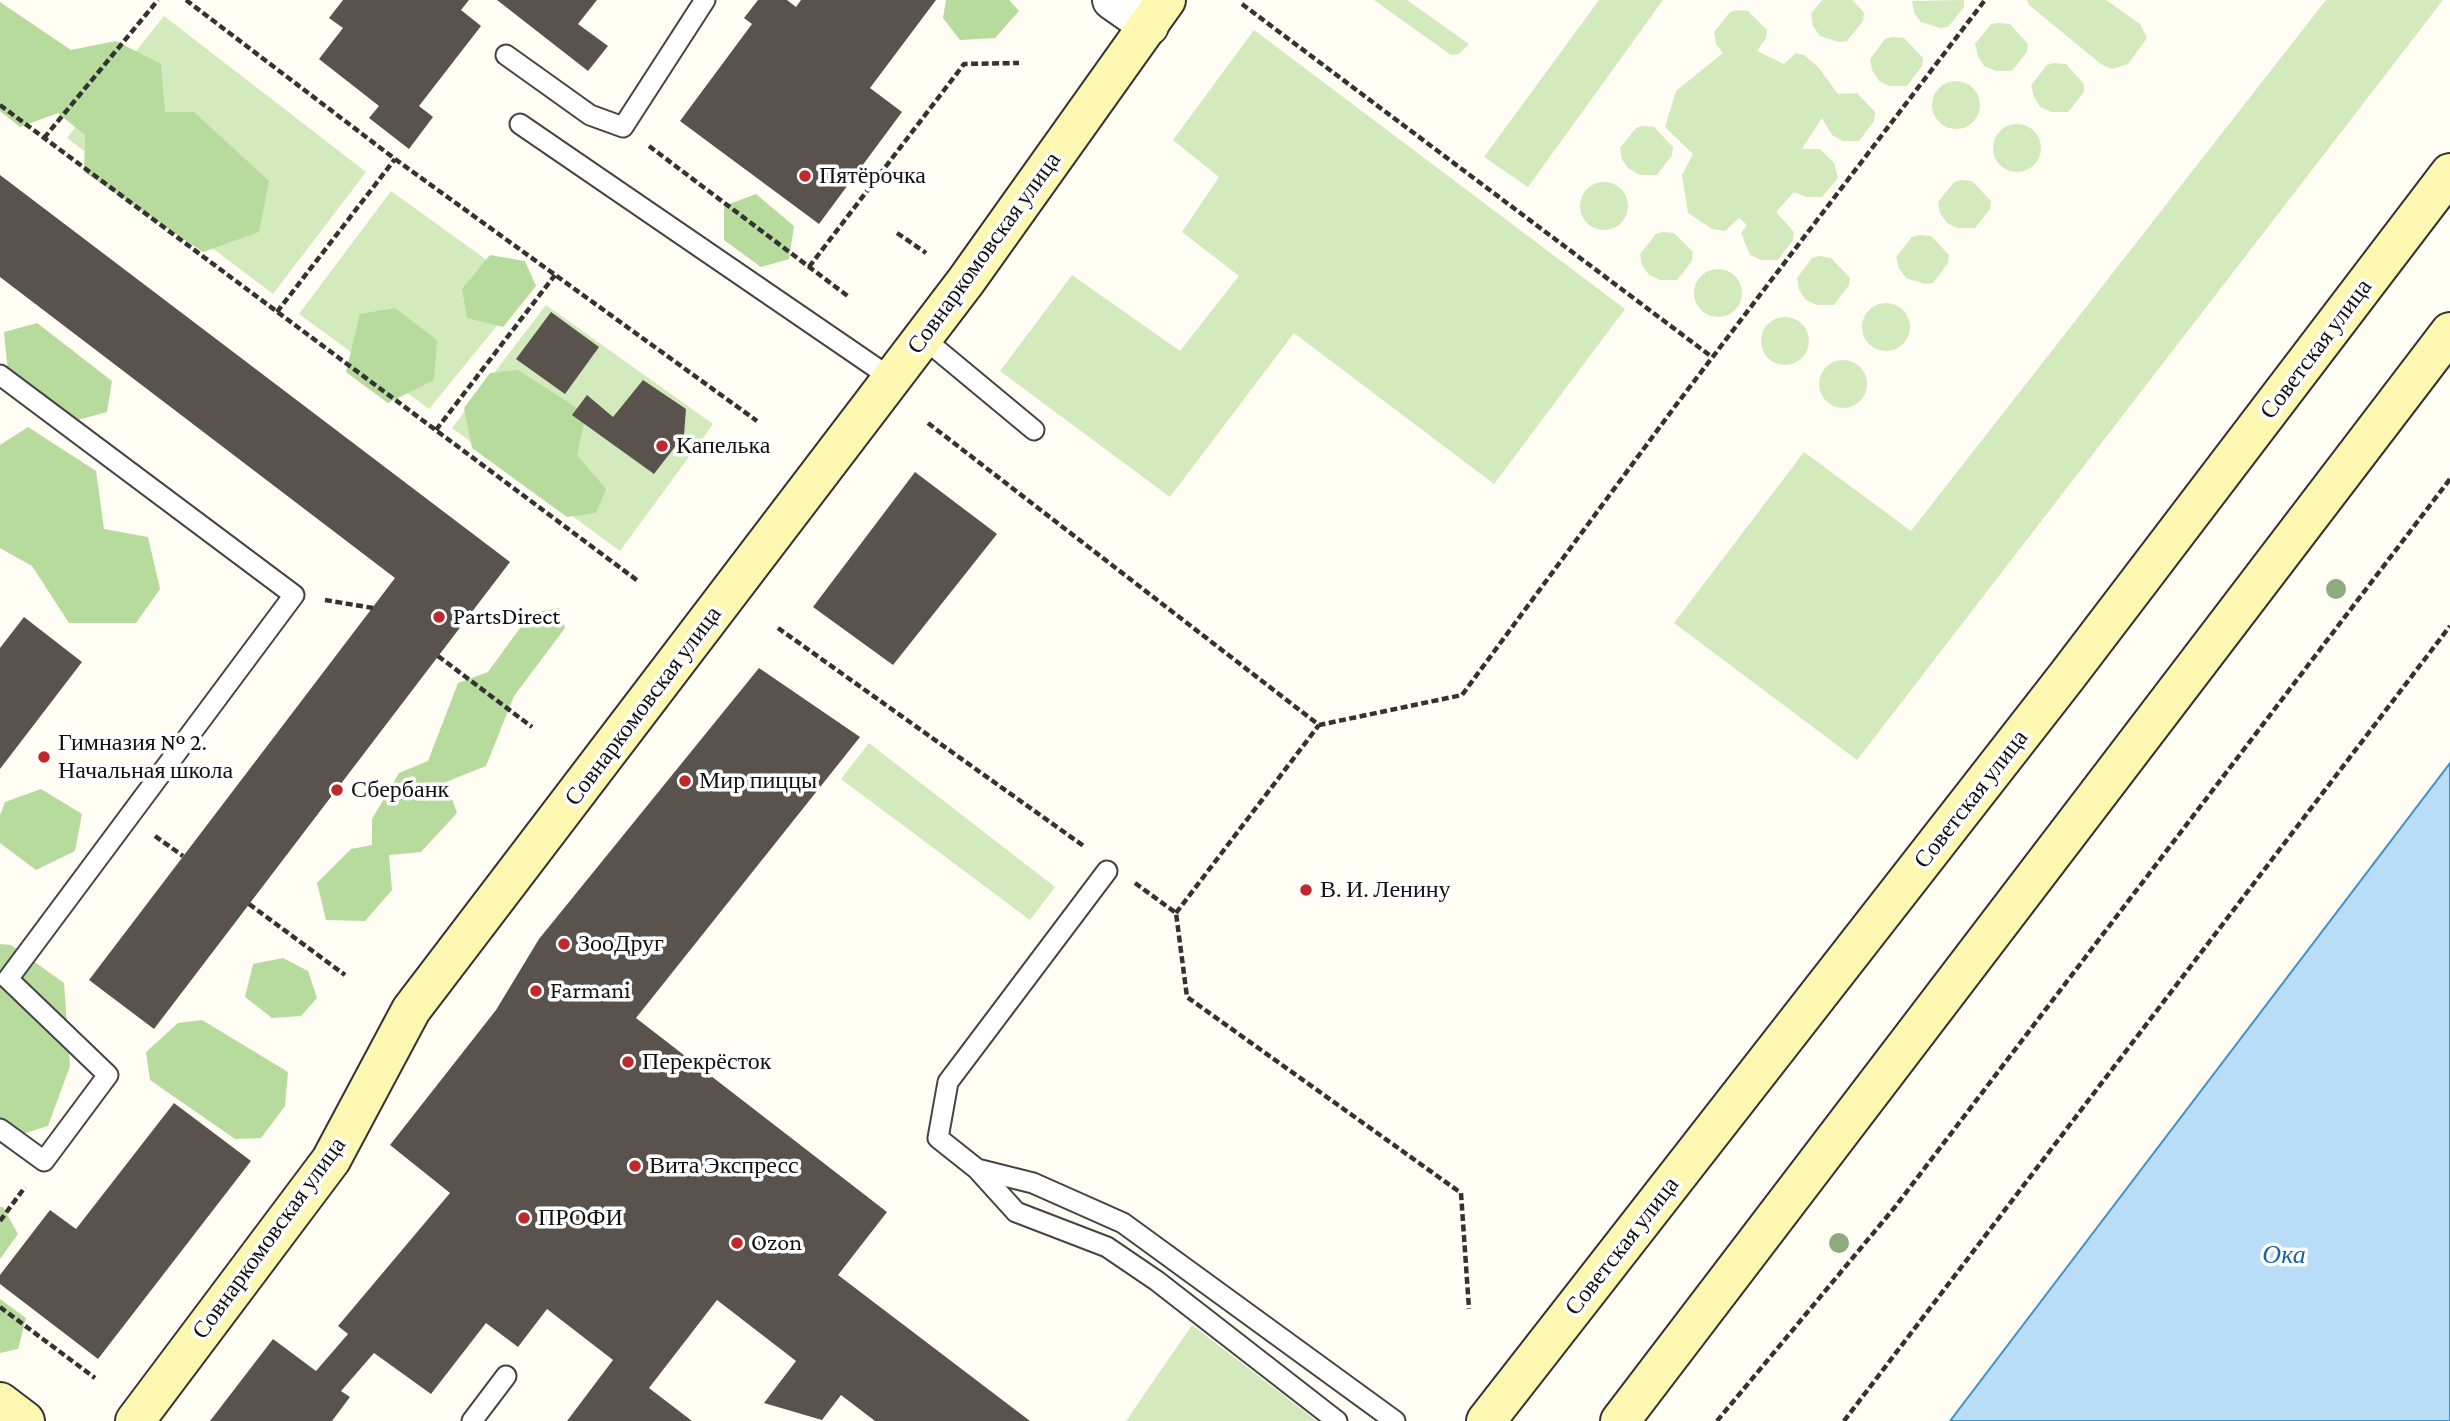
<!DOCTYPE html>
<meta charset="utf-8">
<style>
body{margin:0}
canvas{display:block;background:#fffdf4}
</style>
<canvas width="2450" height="1421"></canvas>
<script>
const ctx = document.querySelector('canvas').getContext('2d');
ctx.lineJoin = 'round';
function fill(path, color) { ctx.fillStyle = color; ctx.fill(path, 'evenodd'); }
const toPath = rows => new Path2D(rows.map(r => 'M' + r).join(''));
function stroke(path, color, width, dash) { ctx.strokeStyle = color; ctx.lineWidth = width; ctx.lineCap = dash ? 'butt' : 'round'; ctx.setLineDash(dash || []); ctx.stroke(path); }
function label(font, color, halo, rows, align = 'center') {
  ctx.font = font + ' "Crimson Pro",serif'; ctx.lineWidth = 7; ctx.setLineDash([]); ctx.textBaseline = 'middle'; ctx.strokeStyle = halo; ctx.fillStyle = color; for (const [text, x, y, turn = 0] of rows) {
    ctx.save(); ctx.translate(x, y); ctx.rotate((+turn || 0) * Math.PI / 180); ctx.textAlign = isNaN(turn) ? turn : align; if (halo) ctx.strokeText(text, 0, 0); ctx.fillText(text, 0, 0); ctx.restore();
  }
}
fill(toPath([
 [1374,0,1407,0,1469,44,1459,54,1451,55],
 [1599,0,1663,0,1528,187,1484,157],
 [1822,0,1852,0,1859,7,1864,13,1863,21,1847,41,1839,42,1820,36,1813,26,1811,14],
 [1964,0,1964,7,1948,27,1940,28,1921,22,1914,13,1912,1],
 [2027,0,2106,0,2140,24,2147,38,2128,64,2112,69,2101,64,2029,5],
 [2326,0,2443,0,1857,760,1674,623,1804,452,1911,531],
 [1736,10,1748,11,1767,30,1766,38,1757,51,1784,64,1796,53,1804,55,1818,67,1838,94,1857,93,1875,112,1874,121,1859,141,1843,141,1832,135,1822,118,1802,149,1820,149,1834,163,1838,178,1822,197,1806,197,1794,192,1776,212,1794,232,1793,240,1778,260,1761,260,1750,255,1741,233,1747,225,1739,218,1725,231,1712,229,1688,213,1682,175,1693,154,1665,127,1676,91,1723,53,1716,44,1714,32,1730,12],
 [164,16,366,172,273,294,67,138],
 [1998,23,2010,24,2028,44,2027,52,2012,71,1996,71,1984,66,1978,56,1975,44,1991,24],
 [1254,30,1625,309,1494,484,1294,333,1170,497,1000,371,1072,275,1180,351,1239,276,1182,232,1219,177,1173,140],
 [1892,37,1904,38,1923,58,1922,66,1907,86,1890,86,1879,81,1872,70,1870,59,1885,39],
 [2054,63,2066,64,2084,84,2084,92,2068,112,2052,112,2040,107,2034,97,2031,85,2047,65],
 '1932 105a24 24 0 1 1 48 0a24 24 0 1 1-48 0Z',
 '1993 148a24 24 0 1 1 48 0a24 24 0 1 1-48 0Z',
 [1642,126,1654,127,1673,147,1672,155,1657,175,1640,175,1629,169,1622,160,1620,148,1636,128],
 [1960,180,1972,181,1991,201,1990,209,1975,228,1958,228,1947,223,1940,213,1938,202,1954,182],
 '1580 206a24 24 0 1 1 48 0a24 24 0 1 1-48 0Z',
 [391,191,527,289,429,409,299,314],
 [1663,232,1674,233,1693,252,1692,261,1677,280,1660,280,1649,275,1642,265,1640,254,1656,234],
 [1919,235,1931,236,1949,255,1948,263,1933,283,1925,284,1906,278,1899,268,1896,257,1912,237],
 [1819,256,1831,258,1850,278,1849,285,1834,305,1817,305,1806,300,1799,290,1797,278,1812,258],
 '1694 293a24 24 0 1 1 48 0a24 24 0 1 1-48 0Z',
 '1862 327a24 24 0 1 1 48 0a24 24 0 1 1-48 0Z',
 [546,305,713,424,620,551,452,428],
 '1761 341a24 24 0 1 1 48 0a24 24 0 1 1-48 0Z',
 '1819 384a24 24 0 1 1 48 0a24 24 0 1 1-48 0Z',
 [869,743,1055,887,1030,920,841,779],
 [1192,1325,1317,1421,1126,1421]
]), '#d3eabd');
fill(toPath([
 [946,0,1009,0,1019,11,995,38,960,40,943,18],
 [0,2,71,50,116,41,161,64,165,112,194,112,269,181,259,232,203,252,84,172,85,135,58,113,20,127,0,111],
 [756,194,794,226,789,259,761,267,724,240,724,206],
 [490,255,525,261,536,286,503,327,467,318,462,289],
 [395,308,437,340,434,380,388,403,346,372,360,314],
 [37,323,112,381,107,412,74,421,8,372,4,332],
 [518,370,586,414,577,455,606,489,596,513,567,517,472,448,464,408,490,373],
 [28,427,96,471,104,529,148,537,160,589,136,623,69,623,32,566,0,548,0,445],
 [559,608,565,628,514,696,486,766,446,782,457,813,421,852,389,855,392,890,365,921,326,920,317,883,351,849,372,845,372,819,399,773,428,761,458,683,488,672,531,613],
 [41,789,82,814,75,851,36,870,0,843,0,815,5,802],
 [0,944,11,945,64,983,70,1066,48,1126,0,1141],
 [283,958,308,971,317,998,301,1016,272,1018,245,997,253,964],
 [202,1020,288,1072,285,1106,261,1138,235,1139,150,1080,146,1052,178,1023],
 [0,1207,3,1207,18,1234,0,1259],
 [0,1299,26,1318,18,1349,0,1353]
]), '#b7db9d');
const water = toPath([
 [2450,763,2450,1421,1950,1421,2450,763]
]);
fill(water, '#b9ddf6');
stroke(water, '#4190cc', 2);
fill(toPath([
 [343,0,469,0,461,10,481,26,419,106,433,117,409,149,369,118,379,106,319,59,343,28,329,18],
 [497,0,597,0,578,24,608,46,588,71],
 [758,0,787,0,796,7,801,0,936,0,870,88,902,112,819,224,680,121,752,24,744,18],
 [0,175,510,562,154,1029,89,980,395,578,0,277],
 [551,312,599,347,565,394,516,359],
 [643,380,686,409,684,435,654,474,572,415,587,395,613,417],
 [915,472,997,534,893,665,813,607],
 [24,617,82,662,0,769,0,648],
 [759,668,860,737,636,1018,887,1212,838,1275,1030,1421,875,1421,841,1395,822,1420,764,1403,796,1361,717,1300,649,1388,692,1421,567,1421,613,1360,547,1309,518,1347,486,1323,431,1394,374,1353,341,1391,350,1397,332,1421,210,1421,273,1339,316,1371,348,1334,338,1326,450,1193,390,1145,496,1010,539,939],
 [174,1103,251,1161,98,1359,0,1284,0,1275,50,1210,76,1229]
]), '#59524d');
const lane = toPath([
 [506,55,590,115,623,127,705,0],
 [520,124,891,378],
 [922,337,1034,430],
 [0,375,294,595,8,979,108,1075,44,1161,0,1129],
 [1107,871,948,1082,938,1138,977,1169,1016,1212,1107,1247,1157,1281,1337,1421],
 [977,1169,1033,1183,1123,1223,1395,1421],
 [472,1421,506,1376]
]);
const street = toPath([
 [1112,0,1149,26]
]);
const secondary = toPath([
 [0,1402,25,1421],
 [135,1421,331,1160,411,1010,966,281,1166,0],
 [1486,1421,2067,676,2450,173],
 [1620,1421,2450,332]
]);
stroke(lane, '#444', 23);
stroke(street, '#444', 42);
stroke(secondary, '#333', 42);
stroke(toPath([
 [186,0,395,159,757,421],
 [1242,4,1712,357],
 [0,105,638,581],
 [44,138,158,0],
 [649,146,849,297],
 [897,233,926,253],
 [809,267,964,64,1019,63],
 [277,312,395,159],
 [928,423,1319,725,1462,695,1676,405,1985,0],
 [436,430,555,275],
 [325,600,373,608],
 [778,628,1085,847],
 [438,656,532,727],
 [155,836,183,856],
 [1135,883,1176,913,1187,997,1461,1193,1469,1309],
 [249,904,345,975],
 [1176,913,1319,725],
 [0,1221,25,1187],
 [0,1307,95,1378],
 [1717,1421,1895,1207,2450,479],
 [1844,1421,2450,626]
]), '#333', 4.5, [7, 3.5]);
stroke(lane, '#fff', 19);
stroke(street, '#fff', 38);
stroke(secondary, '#fef7b1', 38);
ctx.fillStyle = '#8cac7f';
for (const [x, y] of [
 [2336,589],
 [1839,1243]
]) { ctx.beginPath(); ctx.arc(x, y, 10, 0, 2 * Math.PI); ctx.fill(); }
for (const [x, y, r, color] of [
 [805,176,7,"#c0292b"],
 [662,446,7,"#c0292b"],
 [439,617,7,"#c0292b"],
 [44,757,7,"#c0292b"],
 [685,781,7,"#c0292b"],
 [337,790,7,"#c0292b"],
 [1306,890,7,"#c0292b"],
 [564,944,7,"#c0292b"],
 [536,991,7,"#c0292b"],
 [628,1062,7,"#c0292b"],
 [635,1166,7,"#c0292b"],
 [524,1218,7,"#c0292b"],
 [737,1243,7,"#c0292b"]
]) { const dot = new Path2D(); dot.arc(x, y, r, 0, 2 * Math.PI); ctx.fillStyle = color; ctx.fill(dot); stroke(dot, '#fff', 2.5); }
label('24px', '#111', '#fff', [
 ["Пятёрочка",819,176],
 ["Капелька",676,446],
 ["PartsDirect",453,617],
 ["Гимназия № 2.",58,743],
 ["Начальная школа",58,771],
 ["Мир пиццы",699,781],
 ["Сбербанк",351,790],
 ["В. И. Ленину",1320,890],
 ["ЗооДруг",578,944],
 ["Farmani",550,991],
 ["Перекрёсток",642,1062],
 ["Вита Экспресс",649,1166],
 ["ПРОФИ",538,1218],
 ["Ozon",751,1243]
], 'left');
label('24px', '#111', '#fff', [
 ["Совнаркомовская улица",984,253,-54],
 ["Советская улица",2316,349,-53],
 ["Совнаркомовская улица",643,706,-53],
 ["Советская улица",1971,799,-52],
 ["Совнаркомовская улица",269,1238,-54],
 ["Советская улица",1622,1246,-52]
]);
label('italic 26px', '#1a63a3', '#fff', [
 ["Ока",2284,1255]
]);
</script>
